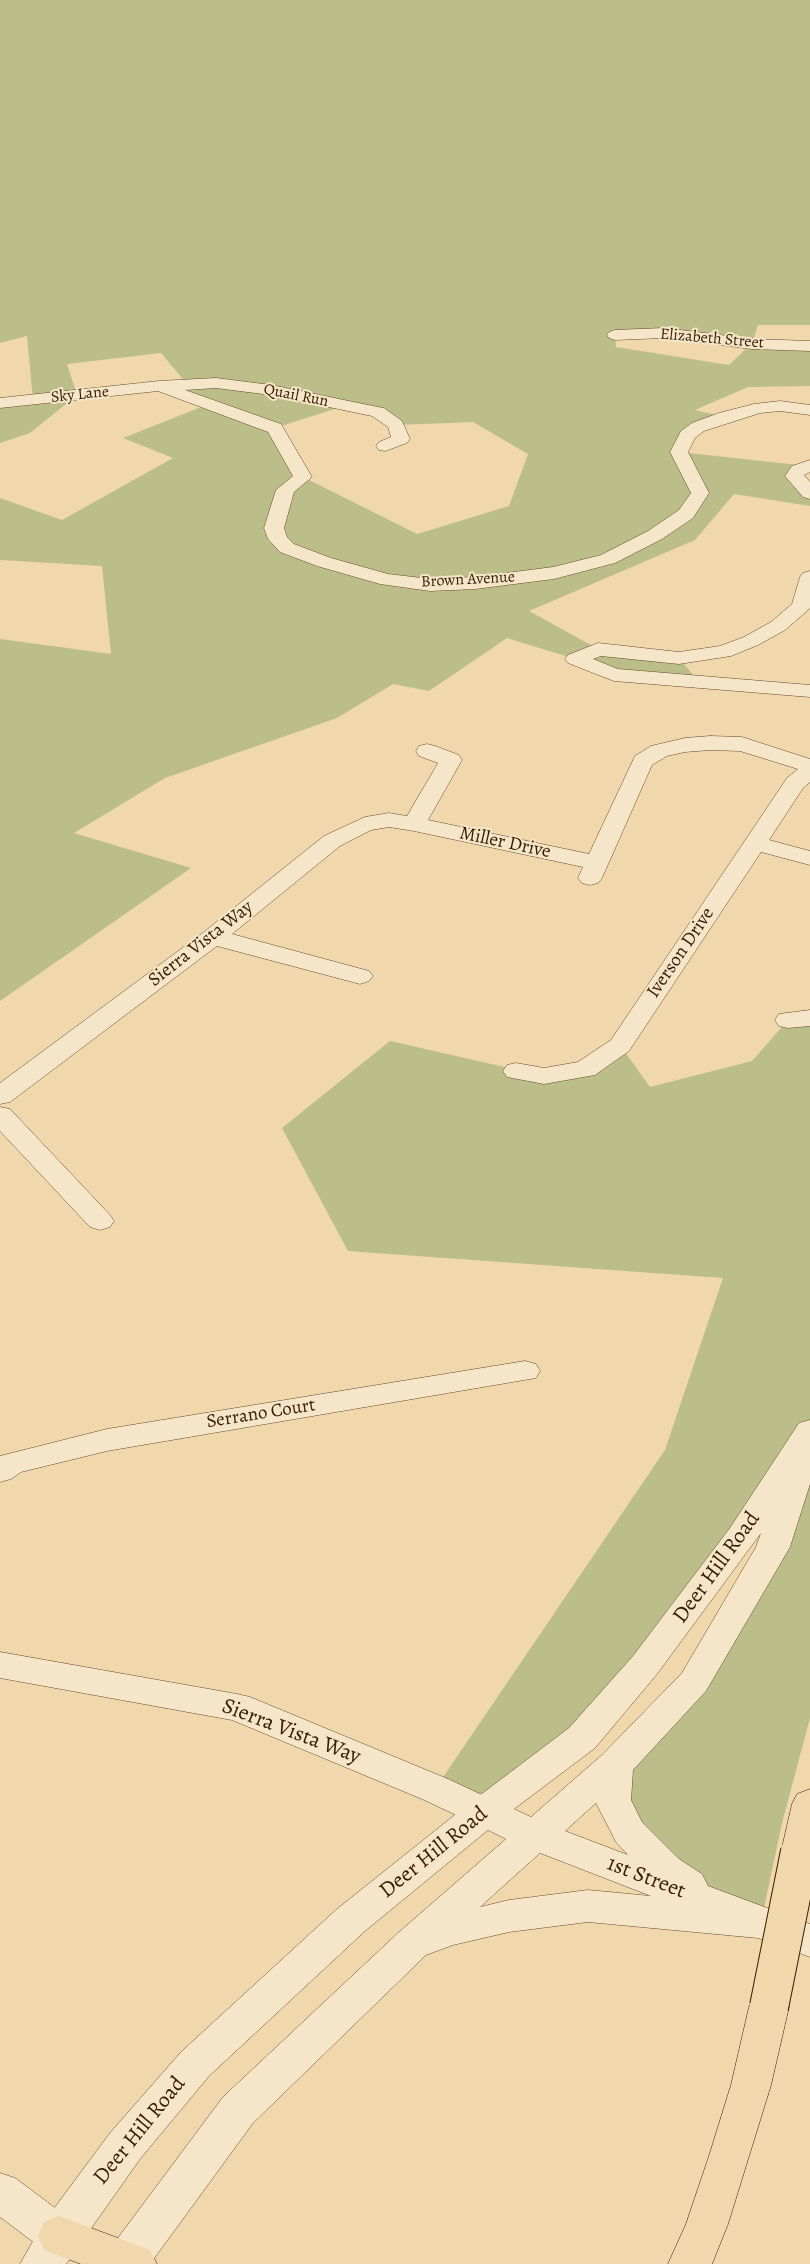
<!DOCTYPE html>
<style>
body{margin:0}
canvas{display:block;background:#f0d7ac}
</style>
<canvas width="810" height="2264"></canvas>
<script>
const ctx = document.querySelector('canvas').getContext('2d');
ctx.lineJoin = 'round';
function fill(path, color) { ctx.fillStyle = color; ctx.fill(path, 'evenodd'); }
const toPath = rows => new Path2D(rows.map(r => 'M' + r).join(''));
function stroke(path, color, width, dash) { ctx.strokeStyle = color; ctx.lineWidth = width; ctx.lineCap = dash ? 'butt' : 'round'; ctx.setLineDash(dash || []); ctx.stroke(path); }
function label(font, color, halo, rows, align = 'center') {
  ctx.font = font + ' Alegreya,serif'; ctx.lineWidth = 4; ctx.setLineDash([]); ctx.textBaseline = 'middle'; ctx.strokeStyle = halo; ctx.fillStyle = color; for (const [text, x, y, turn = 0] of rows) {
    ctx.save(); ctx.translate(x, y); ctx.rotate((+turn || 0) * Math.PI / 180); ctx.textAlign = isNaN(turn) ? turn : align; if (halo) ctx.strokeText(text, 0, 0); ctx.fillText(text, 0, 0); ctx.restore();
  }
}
fill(toPath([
 [0,0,810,0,810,325,758,325,752,344,810,346,810,386,748,387,695,410,725,417,698,427,679,452,808,466,798,470,810,486,810,506,734,494,695,540,529,611,598,649,679,658,698,681,614,675,575,659,507,638,429,691,393,684,337,718,165,778,74,833,191,868,0,1001,0,639,111,654,102,566,0,560,0,498,62,520,173,458,123,438,209,404,159,386,187,384,161,353,67,364,77,395,30,433,0,443,0,403,33,400,27,336,0,343],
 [664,333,751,344,729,365,616,347,615,336],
 [347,405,396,425,473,422,528,454,509,506,417,534,303,477,275,428],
 [810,1018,810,1431,660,1645,484,1812,435,1789,665,1450,723,1278,348,1251,282,1128,390,1041,544,1076,620,1045,650,1087,752,1061,788,1020],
 [810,1436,810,1718,782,1823,761,1922,728,1910,629,1832,615,1765,694,1682]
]), '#bbbe88');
const minor = toPath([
 [664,328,752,339,810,341,810,351,752,349,664,338,615,340,609,338,607,335,609,332,615,330,664,328],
 [216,378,271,385,378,407,384,408,402,421,410,439,407,443,385,451,379,450,376,446,379,442,391,437,388,427,372,416,271,395,216,388,185,390,281,424,312,477,294,492,284,528,287,537,294,544,331,558,388,574,430,579,475,577,553,567,601,555,648,531,679,510,691,493,670,452,681,431,692,423,719,413,754,404,780,401,810,405,810,415,780,411,760,413,704,431,695,438,688,452,709,493,693,518,662,539,615,563,554,579,475,589,430,591,380,584,317,566,280,552,268,539,264,528,276,490,293,476,268,432,158,391,0,408,0,398,159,381,216,378],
 [810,460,810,472,804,475,810,482,810,499,803,497,785,476,792,466,810,460],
 [810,571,810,608,808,610,785,630,758,645,731,656,679,664,601,656,593,659,618,669,810,685,810,697,614,681,568,663,565,659,568,655,598,643,679,652,720,646,744,637,771,622,792,604,800,577,803,573,810,571],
 [710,736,742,737,810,759,810,782,803,788,769,840,810,851,810,865,761,852,629,1051,595,1075,544,1084,507,1077,503,1071,507,1065,516,1063,544,1068,578,1062,611,1040,787,778,798,769,740,751,710,750,685,752,667,756,652,765,602,878,598,883,590,885,582,883,578,878,583,867,414,831,389,827,371,830,340,846,232,934,369,971,373,976,369,981,360,984,217,946,10,1102,0,1104,0,1083,204,932,324,836,365,817,389,813,407,816,438,763,419,756,416,751,419,746,427,744,435,746,459,755,462,760,428,820,589,854,635,756,651,746,685,738,710,736],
 [810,1010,810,1026,788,1028,779,1026,775,1020,779,1014,810,1010],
 [0,1107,10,1109,110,1215,114,1221,110,1227,100,1230,90,1227,0,1131,0,1107],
 [525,1361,536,1364,540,1371,536,1378,107,1451,21,1472,11,1479,0,1482,0,1456,107,1429,525,1361],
 [0,1652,237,1694,250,1697,448,1779,497,1802,502,1812,497,1822,484,1827,471,1822,422,1799,232,1720,0,1678,0,1652],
 [0,2173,15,2178,74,2222,80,2236,74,2250,59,2256,44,2250,0,2217,0,2173]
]);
const tertiary = toPath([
 [810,1420,810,1484,790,1547,706,1691,633,1770,631,1800,642,1822,679,1859,702,1874,708,1886,810,1924,810,1957,758,1938,588,1922,509,1932,453,1945,426,1955,253,2123,150,2264,102,2264,109,2250,223,2097,398,1933,506,1839,488,1830,365,1931,209,2076,140,2159,66,2264,20,2264,44,2222,110,2133,181,2052,337,1909,471,1802,569,1728,633,1656,730,1528,799,1423,810,1420],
 [761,1533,756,1547,682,1673,602,1755,531,1817,514,1809,595,1748,657,1674,761,1533],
 [596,1803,616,1842,628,1855,565,1831,596,1803],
 [540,1853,651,1896,588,1890,509,1900,480,1907,540,1853]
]);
const motorway = toPath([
 [810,1789,810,1864,800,1867,787,1863,781,1852,792,1804,797,1794,810,1789],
 [769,1990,783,1995,789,2007,771,2085,728,2224,712,2264,668,2264,686,2224,709,2156,731,2085,749,2007,755,1995,769,1990],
 [59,2216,150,2250,157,2264,81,2264,44,2250,38,2236,44,2222,59,2216]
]);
stroke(minor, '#654b2b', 1);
stroke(tertiary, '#654b2b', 1);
stroke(motorway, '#371c00', 1);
fill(minor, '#f5e5c9');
fill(tertiary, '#f5e5c9');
fill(motorway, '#f0d7ac');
const motorwayBridge = toPath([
 [769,2007,800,1852]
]);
stroke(motorwayBridge, '#371c00', 40, []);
stroke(motorwayBridge, '#f0d7ac', 38);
label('16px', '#371c00', '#f5e5c9', [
 ["Elizabeth Street",712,339,5],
 ["Sky Lane",80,395,-6],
 ["Quail Run",296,396,11],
 ["Brown Avenue",468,580,-3]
]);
label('19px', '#371c00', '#f5e5c9', [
 ["Miller Drive",505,843,12],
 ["Sierra Vista Way",201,944,-38],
 ["Iverson Drive",681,953,-56],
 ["Serrano Court",261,1414,-9]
]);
label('22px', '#371c00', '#f5e5c9', [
 ["Deer Hill Road",717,1568,-54],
 ["Sierra Vista Way",291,1732,21],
 ["Deer Hill Road",434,1853,-39],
 ["1st Street",646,1878,21],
 ["Deer Hill Road",140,2131,-51]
]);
</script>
